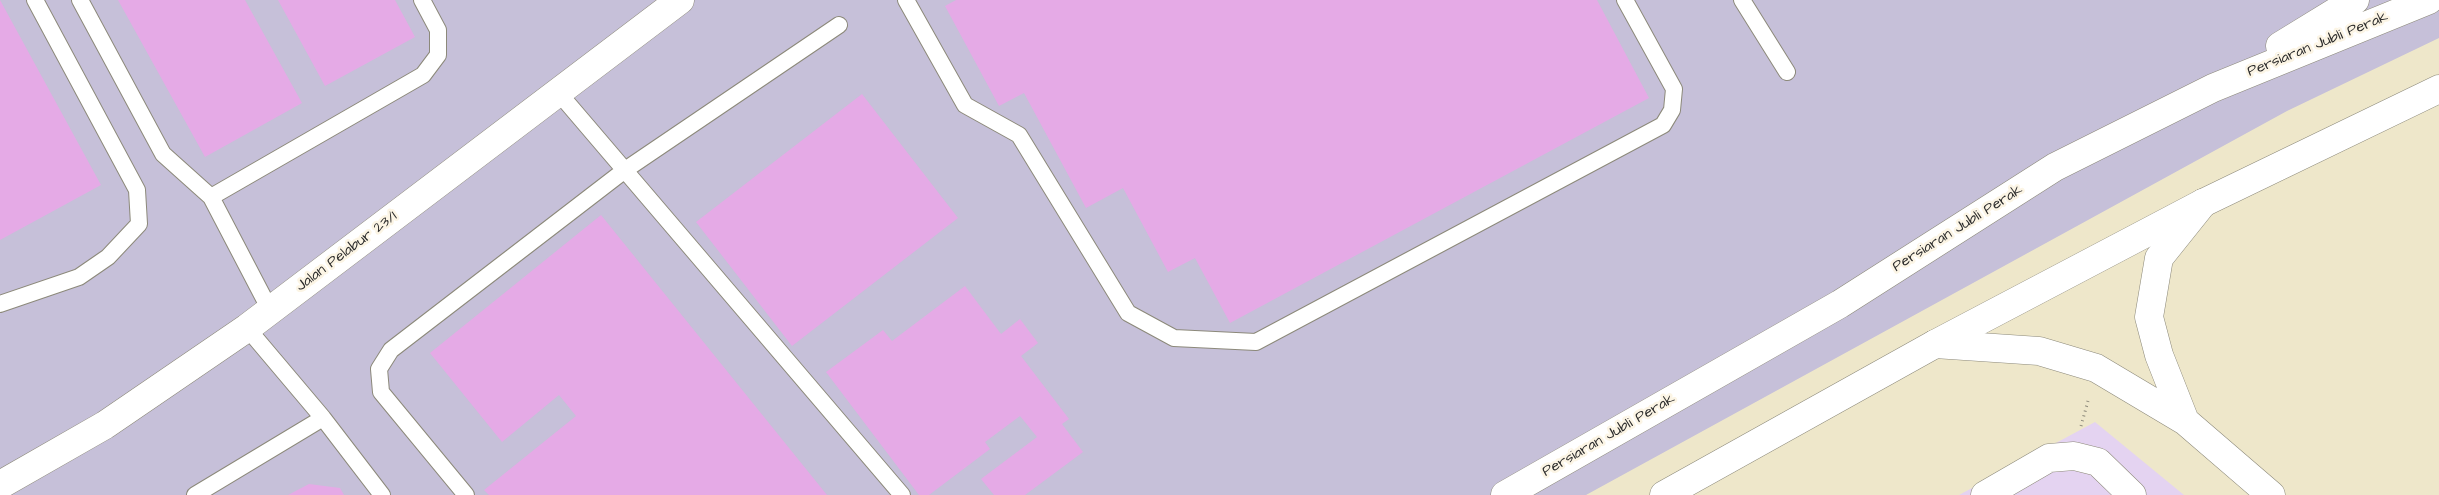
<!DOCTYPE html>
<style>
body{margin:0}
canvas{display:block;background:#eee7ca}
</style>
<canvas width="2439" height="495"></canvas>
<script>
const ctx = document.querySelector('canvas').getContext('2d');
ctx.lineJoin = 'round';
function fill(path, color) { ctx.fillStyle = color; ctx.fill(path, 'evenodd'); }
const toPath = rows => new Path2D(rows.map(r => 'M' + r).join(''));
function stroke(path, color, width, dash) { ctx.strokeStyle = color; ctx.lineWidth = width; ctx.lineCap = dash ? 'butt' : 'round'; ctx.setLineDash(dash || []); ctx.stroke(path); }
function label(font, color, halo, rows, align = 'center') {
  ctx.font = font + ' "Architects Daughter",sans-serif'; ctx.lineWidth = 5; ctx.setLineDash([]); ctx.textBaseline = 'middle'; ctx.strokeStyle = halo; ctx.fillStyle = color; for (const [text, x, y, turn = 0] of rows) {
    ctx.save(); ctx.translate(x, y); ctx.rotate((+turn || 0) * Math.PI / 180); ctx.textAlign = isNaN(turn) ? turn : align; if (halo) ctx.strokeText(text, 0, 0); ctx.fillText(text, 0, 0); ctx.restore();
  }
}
fill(toPath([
 [2095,422,2184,495,1959,495]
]), '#e4d3f1');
fill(toPath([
 [0,0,2439,0,2439,38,2287,111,1586,495,0,495]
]), '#c6c0d9');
fill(toPath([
 [0,0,101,185,0,240],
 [118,0,245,0,302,103,205,157],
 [278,0,395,0,415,37,325,86],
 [956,0,1597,0,1649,98,1230,323,1195,258,1168,272,1123,188,1086,208,1024,93,999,106,945,6],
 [862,94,958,218,792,346,696,222],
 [601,215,827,495,489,495,484,490,576,416,559,395,502,442,430,353],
 [965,286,1001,334,1020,319,1038,343,1021,356,1069,419,1062,424,1083,452,1025,495,994,495,981,479,1037,437,1020,416,985,442,990,449,929,495,919,495,826,372,883,330,892,341],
 [309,484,340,488,344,495,288,495]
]), '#e5aae6');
const lane = toPath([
 [80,0,163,154,211,197,270,310],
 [906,0,965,105,1019,135,1128,313,1174,338,1256,342,1663,125,1672,110,1674,89,1625,0],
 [1742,0,1787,72],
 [558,92,902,495],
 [211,197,423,75,438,55,438,30,422,0],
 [0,304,79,277,108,257,139,224,137,190,35,0],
 [247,328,323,418,382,495],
 [195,495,323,418],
 [466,495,381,392,379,369,391,350,625,170,839,25]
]);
const street = toPath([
 [1935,344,2039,351,2096,368,2185,421,2271,495],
 [2185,421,2159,355,2149,317,2159,258,2203,203],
 [1985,495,2049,458,2074,456,2098,462,2132,495]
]);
const secondary = toPath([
 [0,485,105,425,247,328,680,0]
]);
const primary = toPath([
 [2280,46,2355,0],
 [1505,495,1840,304,2055,167,2213,88,2429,0],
 [1664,495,1935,344,2203,203,2439,89]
]);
stroke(lane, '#8c897a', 18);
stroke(street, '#8c897a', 29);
stroke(secondary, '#8c897a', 29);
stroke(primary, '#8c897a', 29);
stroke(toPath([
 [2081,426,2088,401]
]), '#8c897a', 3, [1, 4]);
stroke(lane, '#fff', 16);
stroke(street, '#fff', 28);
stroke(secondary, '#fff', 28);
stroke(primary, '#fff', 28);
label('15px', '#2b2b2b', '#fcf5e5', [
 ["Persiaran Jubli Perak",2318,45,-22],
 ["Persiaran Jubli Perak",1958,229,-32],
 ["Jalan Pelabur 23/1",347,252,-37],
 ["Persiaran Jubli Perak",1609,436,-30]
]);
</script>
